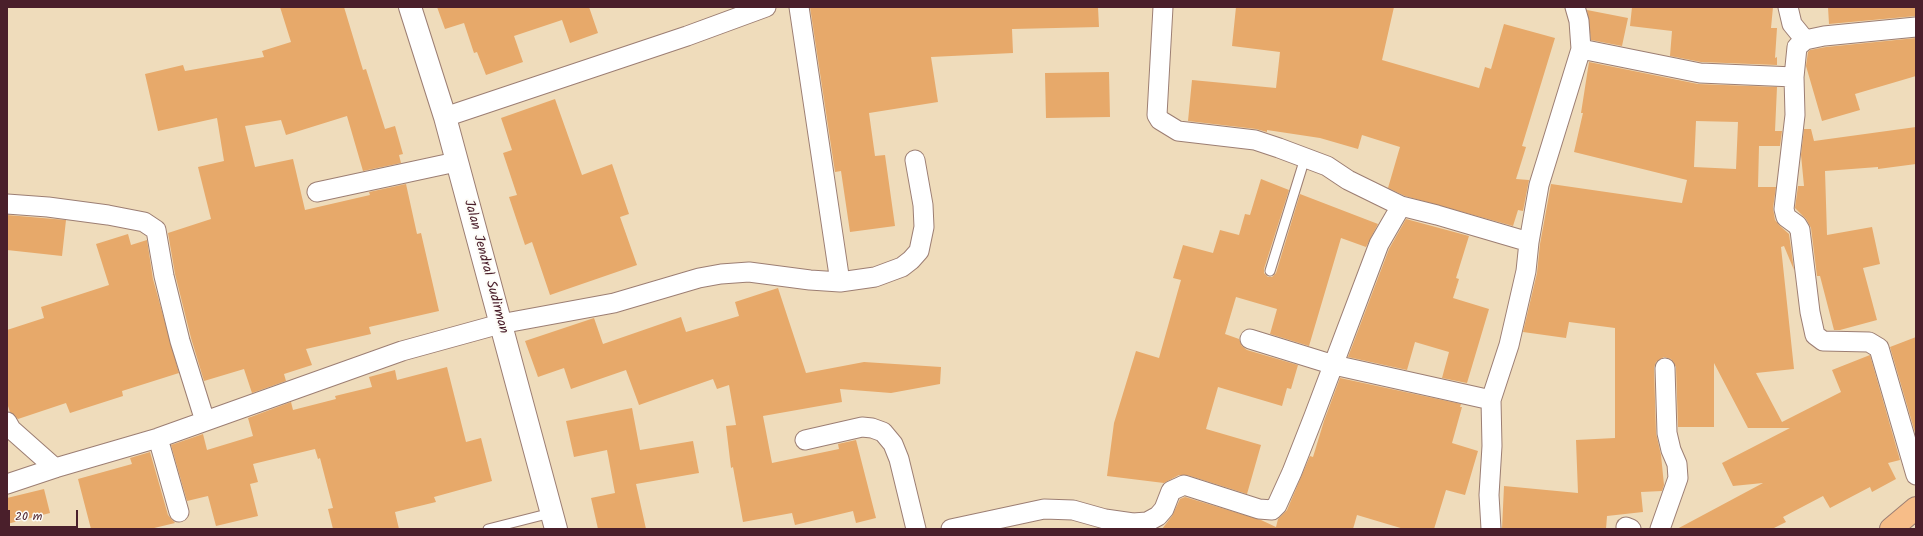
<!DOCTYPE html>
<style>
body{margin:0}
#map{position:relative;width:1923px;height:536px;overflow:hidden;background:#efdcbb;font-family:Kalam,sans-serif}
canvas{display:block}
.frame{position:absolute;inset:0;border:8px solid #4a1f2b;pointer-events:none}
.scale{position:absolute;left:8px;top:510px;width:70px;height:18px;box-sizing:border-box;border:2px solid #4a1f2b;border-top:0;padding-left:5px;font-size:12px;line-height:14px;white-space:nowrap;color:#4a1f2b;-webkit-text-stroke:3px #fdfcf7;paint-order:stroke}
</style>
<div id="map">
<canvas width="1923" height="536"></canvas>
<div class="frame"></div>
<div class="scale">20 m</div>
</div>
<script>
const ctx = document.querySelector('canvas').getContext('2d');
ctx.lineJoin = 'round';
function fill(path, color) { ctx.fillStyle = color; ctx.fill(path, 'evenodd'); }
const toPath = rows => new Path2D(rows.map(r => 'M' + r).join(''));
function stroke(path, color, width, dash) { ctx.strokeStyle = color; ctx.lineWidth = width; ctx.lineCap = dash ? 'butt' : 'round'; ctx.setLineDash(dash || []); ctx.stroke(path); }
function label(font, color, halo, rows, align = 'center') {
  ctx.font = font + ' Kalam,sans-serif'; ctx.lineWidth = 4; ctx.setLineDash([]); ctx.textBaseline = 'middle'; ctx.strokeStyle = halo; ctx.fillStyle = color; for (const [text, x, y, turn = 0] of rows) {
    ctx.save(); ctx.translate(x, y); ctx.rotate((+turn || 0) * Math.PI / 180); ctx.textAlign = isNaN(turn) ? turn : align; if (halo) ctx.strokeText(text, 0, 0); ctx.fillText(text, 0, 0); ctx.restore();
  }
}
fill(toPath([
 [280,7,344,7,363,70,366,69,385,129,395,126,403,154,399,155,401,163,363,171,347,116,286,135,281,120,245,126,255,167,293,159,305,210,370,195,369,192,406,184,417,234,421,233,439,311,369,327,371,334,306,349,312,365,284,374,286,381,252,393,244,369,204,381,191,338,175,274,168,233,211,219,198,167,224,161,217,118,158,131,145,74,183,65,185,71,264,57,262,51,291,42],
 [437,7,589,7,598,33,570,43,562,20,514,36,523,62,486,75,477,52,474,53,464,23,445,29],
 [810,7,1098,7,1099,27,1012,29,1013,53,931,57,938,102,869,113,875,156,885,155,895,226,850,232,841,171,835,172],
 [1236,7,1394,7,1382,60,1479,88,1485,67,1491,69,1504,24,1555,38,1522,146,1526,147,1516,179,1529,180,1523,211,1518,210,1513,226,1405,196,1388,188,1400,147,1362,135,1358,149,1320,138,1267,130,1267,132,1256,129,1188,121,1192,80,1276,88,1280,52,1232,46],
 [1632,7,1773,7,1771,28,1777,28,1775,58,1777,57,1777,65,1701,62,1670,56,1672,31,1630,26],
 [1828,7,1916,7,1916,16,1829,24],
 [1587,10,1628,18,1622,46,1591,40],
 [1916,38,1916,76,1855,94,1860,110,1822,121,1806,66,1808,52,1810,50,1826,47],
 [1589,62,1698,84,1777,87,1775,131,1782,131,1780,146,1759,146,1758,187,1776,187,1773,208,1775,220,1780,226,1789,234,1794,270,1784,246,1781,247,1794,369,1756,373,1782,422,1841,392,1832,370,1870,355,1900,460,1888,463,1896,479,1872,492,1870,487,1830,508,1823,496,1783,517,1786,522,1772,529,1677,529,1763,483,1733,486,1722,463,1790,428,1748,428,1714,363,1714,427,1678,427,1676,367,1671,359,1664,357,1656,362,1654,368,1656,433,1661,455,1664,485,1662,491,1641,492,1643,512,1607,516,1606,529,1502,529,1504,486,1578,493,1576,440,1615,438,1615,328,1569,322,1566,338,1523,332,1537,273,1540,244,1551,184,1682,203,1687,180,1574,152,1583,113,1581,113],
 [1696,121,1738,122,1736,169,1694,167],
 [1109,72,1110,117,1046,118,1045,73],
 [555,99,582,175,612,164,629,214,620,217,637,265,550,295,532,242,525,245,509,197,517,195,503,153,512,150,501,118],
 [1916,127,1916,164,1878,169,1878,167,1825,171,1827,235,1872,227,1880,264,1863,268,1877,320,1840,330,1834,330,1820,276,1817,276,1811,228,1806,219,1795,208,1798,186,1804,186,1801,155,1804,129,1811,129,1814,141],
 [1261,179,1289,190,1264,269,1264,273,1268,277,1272,277,1276,273,1300,194,1378,224,1366,247,1341,238,1309,346,1270,334,1277,309,1236,297,1225,334,1239,339,1242,346,1247,350,1298,365,1291,389,1287,388,1282,406,1218,387,1206,429,1261,445,1247,494,1187,475,1179,475,1164,483,1107,476,1114,423,1136,351,1159,358,1181,280,1173,278,1183,245,1213,253,1220,230,1239,235,1245,214,1250,215],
 [7,215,66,220,62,256,7,250],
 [1406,219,1469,236,1456,278,1459,279,1453,298,1489,309,1467,383,1442,378,1449,352,1415,342,1407,370,1348,357,1389,249],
 [128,234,131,245,147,240,153,279,179,373,122,391,123,396,70,413,66,403,18,419,10,412,7,403,7,330,44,318,41,307,109,285,96,244],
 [778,288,806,373,864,362,941,367,940,384,891,393,840,389,842,402,763,416,772,463,839,449,838,444,856,440,876,518,856,523,853,511,795,525,792,513,743,522,733,467,731,468,726,426,736,425,729,385,717,389,713,379,639,405,626,370,571,389,564,368,538,377,525,341,594,318,603,344,681,317,686,332,739,316,735,302],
 [1916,337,1916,436,1890,347],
 [447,367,466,442,481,438,492,481,434,497,436,502,395,512,399,529,333,529,328,509,333,508,320,458,318,459,315,449,253,464,258,482,250,484,258,516,216,526,208,496,187,501,171,445,203,434,207,450,253,436,248,418,291,402,293,410,336,399,335,396,372,387,369,377,395,370,397,380],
 [1340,378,1461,404,1460,407,1462,407,1452,443,1478,451,1465,495,1446,490,1434,529,1404,529,1357,515,1353,529,1162,529,1172,516,1180,499,1185,497,1261,520,1276,527,1278,519,1287,510,1310,456,1313,457,1324,421],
 [632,408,640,450,693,441,699,473,636,484,646,529,598,529,591,498,615,493,607,450,574,457,566,421],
 [150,452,168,515,175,523,150,529,91,529,78,479,132,464,130,458],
 [44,489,50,513,7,524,7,498]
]), '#e7a96a');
const service = toPath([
 [1270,271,1305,158],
 [488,529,551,513]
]);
const minor = toPath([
 [799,7,840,282],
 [1163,7,1157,115,1160,120,1178,131,1255,140,1279,148,1327,166,1348,180,1401,206],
 [1788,7,1792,24,1805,40],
 [1581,49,1700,73,1794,77,1797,47,1805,40,1824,36,1916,27],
 [1794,77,1795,115,1784,209,1786,217,1797,225,1800,230,1810,312,1815,335,1823,341,1869,342,1879,348,1916,475],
 [445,117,687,36,766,7],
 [317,192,456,162],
 [7,204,48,207,108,215,144,222,156,230,164,276,180,341,205,421],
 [1250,339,1334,365,1491,400],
 [7,422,11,429,55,468],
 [158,438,179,512],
 [805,440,862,427,872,428,883,432,893,444,899,459,916,529],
 [7,484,55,468,158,438,402,351,500,324,614,303,699,278,721,274,749,272,810,280,840,282,875,277,902,267,911,260,919,251,924,227,923,205,915,160],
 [1626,527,1631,529],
 [951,529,1044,509,1073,510,1105,519,1133,523,1147,522,1158,516,1164,509,1171,491,1184,485,1259,509,1272,510,1277,505,1292,472,1314,416,1379,244,1401,206,1437,215,1529,242],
 [1491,529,1489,495,1492,446,1491,400,1509,345,1526,271,1529,242,1539,185,1581,49,1579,21,1575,7],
 [1660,529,1678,478,1677,464,1671,450,1667,433,1665,368]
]);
const tertiary = toPath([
 [410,7,445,117,556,529]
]);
const trunk = toPath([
 [1891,529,1916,508]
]);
stroke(service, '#9c7e73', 11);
stroke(minor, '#9c7e73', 21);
stroke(tertiary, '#9c7e73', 24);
stroke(trunk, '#9c7e73', 24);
stroke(service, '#fff', 9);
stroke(minor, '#fff', 19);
stroke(tertiary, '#fff', 22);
stroke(trunk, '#f7bd88', 22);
label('14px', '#4a1f2b', '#fdfcf7', [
 ["Jalan Jendral Sudirman",485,267,75]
]);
</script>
